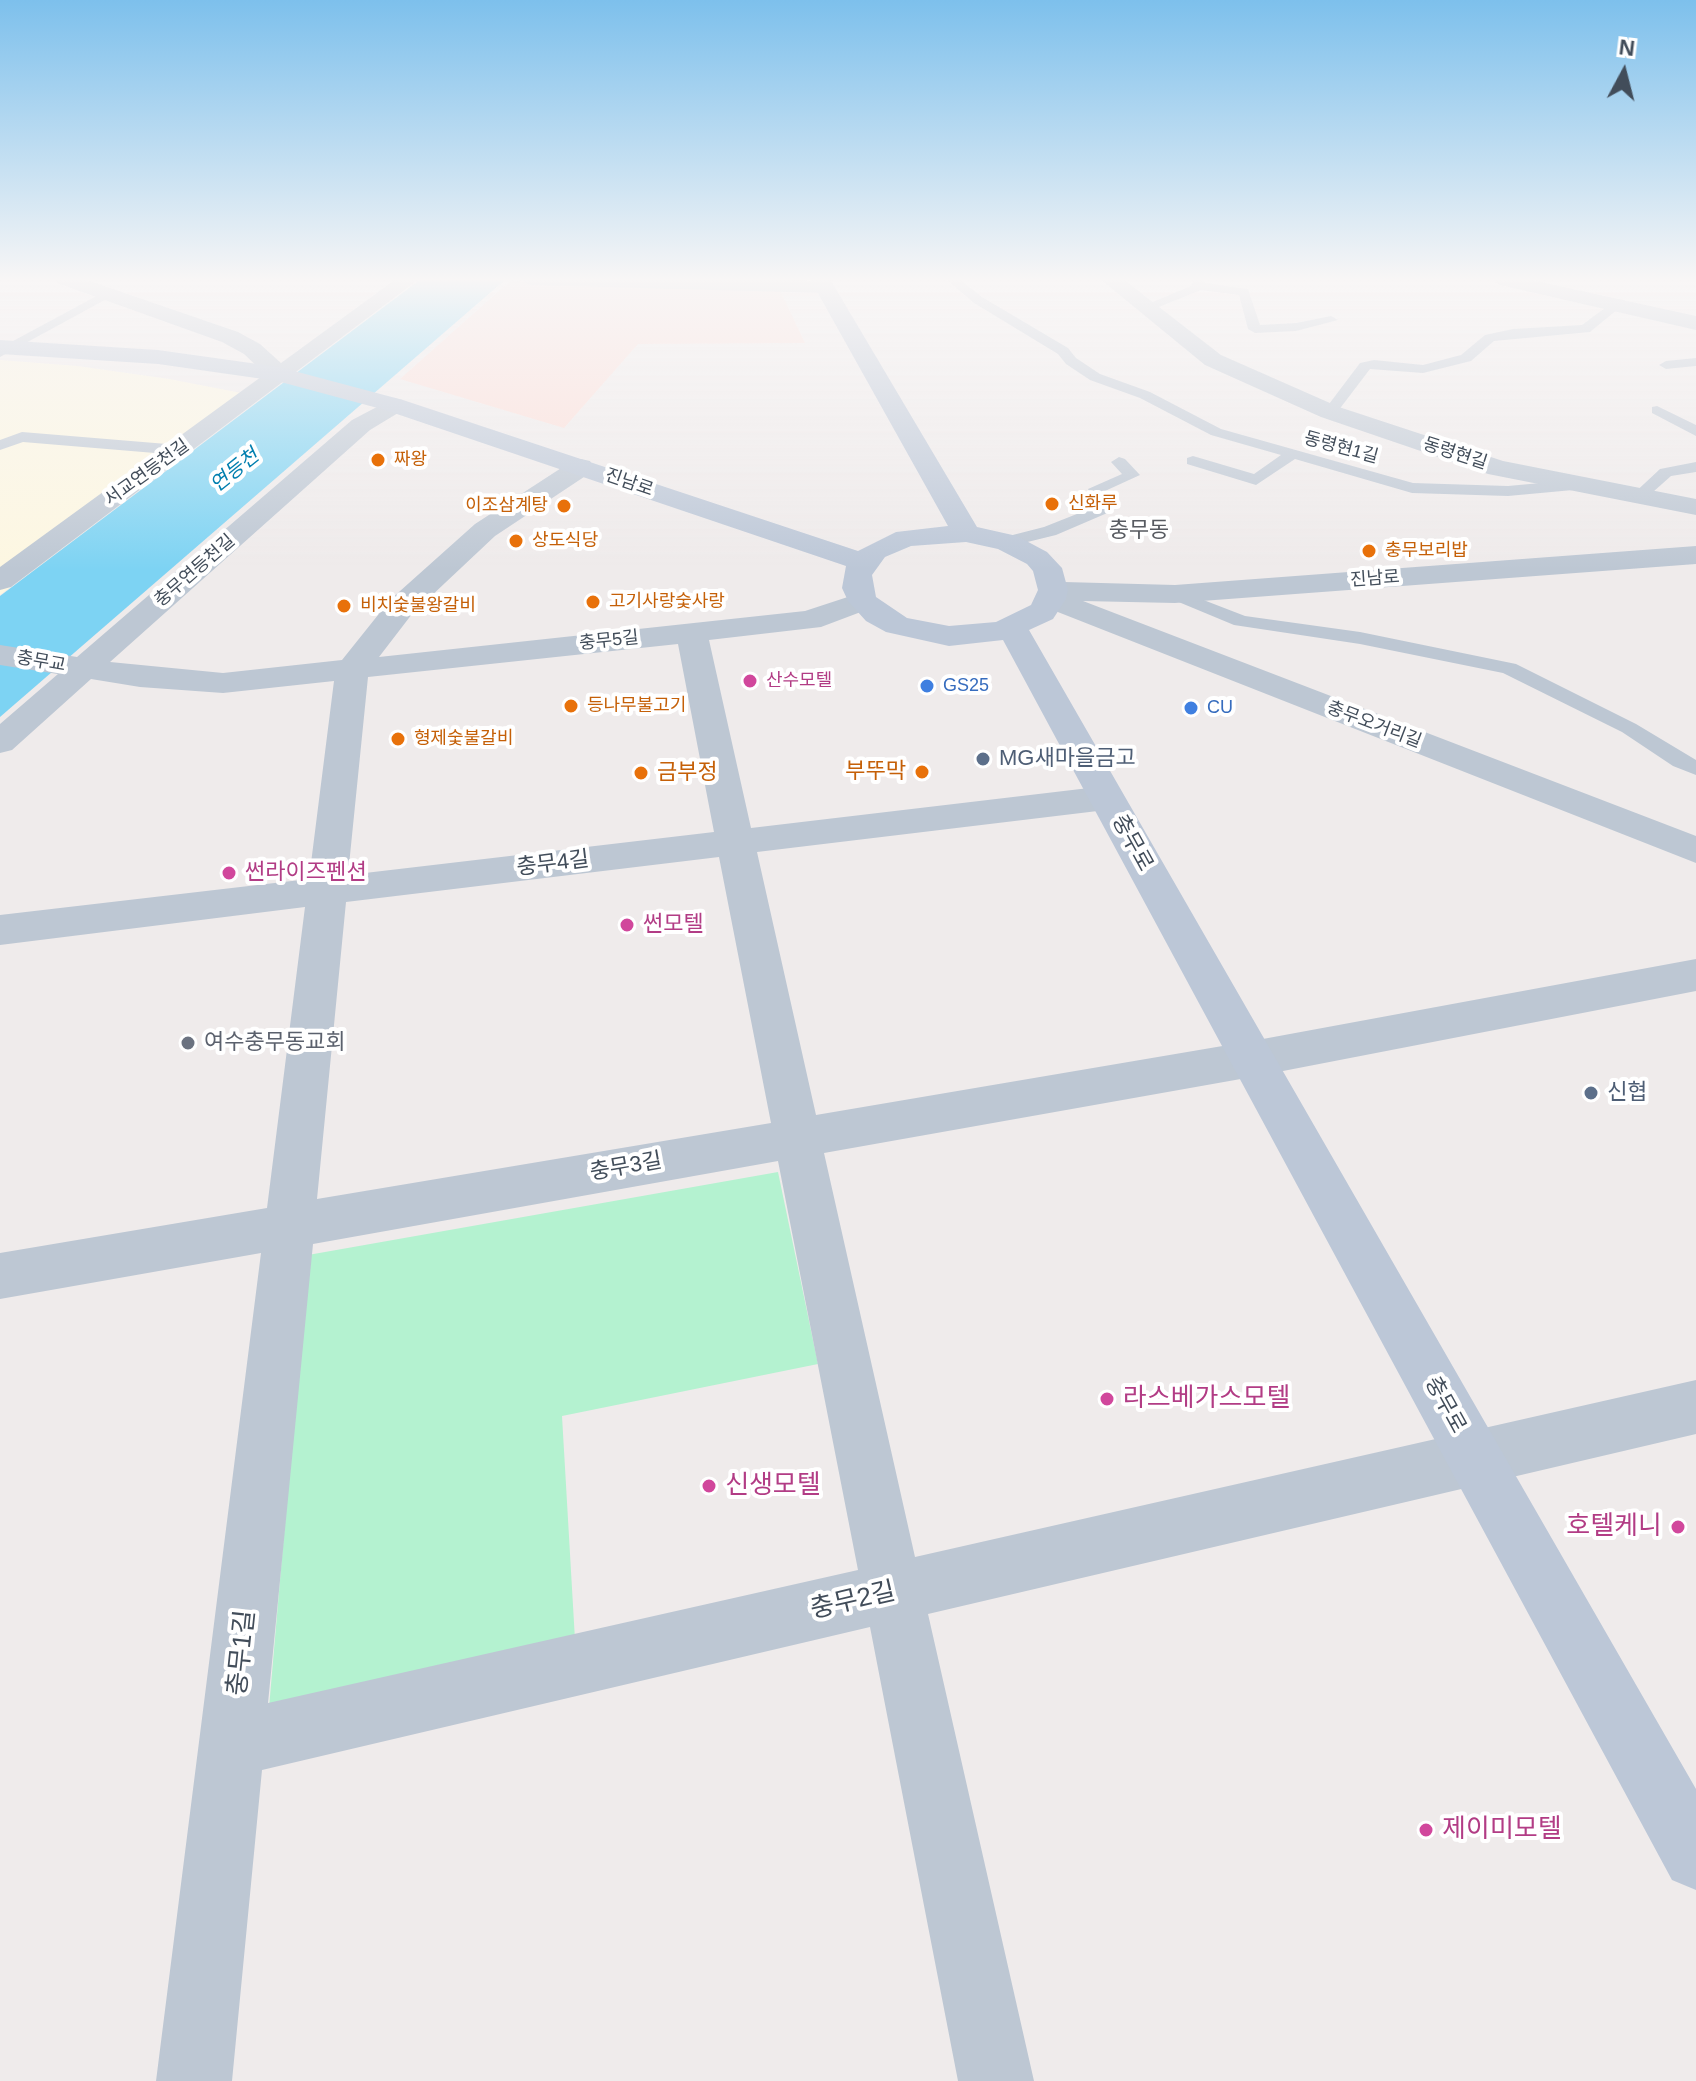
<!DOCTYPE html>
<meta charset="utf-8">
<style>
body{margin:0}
#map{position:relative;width:1696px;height:2081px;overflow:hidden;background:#efebeb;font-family:Helvetica,sans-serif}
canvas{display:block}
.north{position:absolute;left:1584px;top:32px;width:80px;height:80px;-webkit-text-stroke:6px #fff;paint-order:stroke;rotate:7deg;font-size:22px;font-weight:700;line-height:32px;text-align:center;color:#424d5a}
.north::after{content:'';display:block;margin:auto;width:28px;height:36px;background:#424d5a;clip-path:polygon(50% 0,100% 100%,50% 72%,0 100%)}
</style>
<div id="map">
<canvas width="1696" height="2081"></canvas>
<div class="north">N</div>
</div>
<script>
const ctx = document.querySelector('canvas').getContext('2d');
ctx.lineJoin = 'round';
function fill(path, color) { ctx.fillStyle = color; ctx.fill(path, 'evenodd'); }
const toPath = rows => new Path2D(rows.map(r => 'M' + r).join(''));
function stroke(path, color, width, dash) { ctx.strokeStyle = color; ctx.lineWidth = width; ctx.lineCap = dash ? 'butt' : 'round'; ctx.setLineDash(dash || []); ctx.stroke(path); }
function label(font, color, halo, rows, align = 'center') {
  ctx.font = font + ' Helvetica,"Noto Sans KR",sans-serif'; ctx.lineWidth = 8; ctx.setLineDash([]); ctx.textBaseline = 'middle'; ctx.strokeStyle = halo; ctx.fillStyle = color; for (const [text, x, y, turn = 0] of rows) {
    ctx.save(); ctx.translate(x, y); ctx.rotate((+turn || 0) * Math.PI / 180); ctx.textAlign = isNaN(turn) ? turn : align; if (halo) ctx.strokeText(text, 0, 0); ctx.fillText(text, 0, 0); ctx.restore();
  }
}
fill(toPath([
 [0,360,77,366,169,379,262,397,0,595]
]), '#fdf7e1');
fill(toPath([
 [510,281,779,288,805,343,638,344,564,428,400,379]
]), '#fdddd7');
fill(toPath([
 [778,1172,818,1364,562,1416,575,1640,269,1708,308,1255]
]), '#b4f2d0');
fill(toPath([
 [421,279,506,279,0,717,0,596]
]), '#7dd3f3');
fill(toPath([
 [946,279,959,279,982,297,1068,348,1076,358,1100,374,1150,392,1221,429,1413,483,1508,486,1573,480,1581,485,1573,490,1508,496,1412,493,1295,459,1256,485,1187,464,1187,458,1193,456,1254,474,1281,455,1211,435,1140,398,1090,380,1066,364,1058,354,974,303,946,279],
 [1190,279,1204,279,1205,283,1248,289,1260,325,1296,323,1331,316,1338,320,1296,331,1255,333,1248,329,1239,295,1201,290,1149,311,1138,308,1191,286,1193,283,1190,279],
 [104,292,114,295,0,357,0,348,104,292],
 [1613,302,1619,306,1618,309,1590,332,1494,341,1471,361,1423,373,1370,369,1335,415,1330,416,1323,412,1360,363,1374,360,1423,365,1461,355,1485,335,1513,329,1582,325,1613,302],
 [1696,358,1696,366,1666,369,1659,365,1666,361,1696,358],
 [1657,406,1696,425,1696,436,1652,413,1652,407,1657,406],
 [22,432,179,445,187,450,179,455,23,442,0,450,0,440,22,432],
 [1119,457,1125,459,1140,475,1105,491,1114,508,1112,511,1056,535,1007,547,1001,546,998,542,1001,538,1044,527,1097,506,1088,489,1122,474,1111,462,1119,457],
 [1696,462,1696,472,1671,476,1644,500,1638,502,1630,497,1660,469,1696,462],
 [1175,589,1245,616,1360,632,1516,664,1636,724,1696,760,1696,775,1673,766,1622,732,1503,673,1360,644,1234,625,1169,598,1166,594,1175,589]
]), '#bdc7d3');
fill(toPath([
 [54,279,84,279,238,332,260,344,281,363,396,279,419,279,11,587,0,590,0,567,265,374,244,354,222,342,57,283,54,279],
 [520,279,757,279,825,281,836,287,825,293,530,285,520,279],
 [1100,279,1123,279,1221,355,1339,407,1503,461,1696,499,1696,515,1488,474,1321,417,1205,365,1100,279],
 [1490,279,1527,279,1696,316,1696,330,1500,285,1490,279],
 [394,398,403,400,406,405,403,410,370,430,110,662,223,673,342,660,390,600,475,524,572,461,581,459,590,461,594,467,590,473,495,536,412,614,379,657,805,611,863,592,874,595,878,601,874,607,821,627,709,640,751,828,1106,786,1119,790,1124,798,1119,806,1106,810,757,852,816,1115,1252,1041,1696,959,1696,991,1252,1077,824,1153,915,1557,1696,1380,1696,1434,928,1614,1034,2081,958,2081,870,1627,262,1770,232,2081,156,2081,261,1253,0,1299,0,1253,267,1208,305,907,0,945,0,915,309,879,334,681,223,693,140,687,91,679,12,750,0,753,0,724,58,674,0,665,0,645,77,657,352,420,394,398],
 [678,644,714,832,348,875,368,677,678,644],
 [719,857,771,1123,317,1199,346,902,719,857],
 [778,1161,858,1570,268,1703,313,1244,778,1161],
 [1696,546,1696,564,1175,603,1083,601,1696,836,1696,863,1040,605,1036,599,1053,585,1064,582,1175,585,1696,546]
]), '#bdc7d3');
fill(toPath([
 [810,279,830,279,977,527,1017,536,1047,552,1062,568,1068,590,1066,599,1053,619,1029,630,1696,1789,1696,1890,1672,1880,1003,640,949,646,886,632,866,621,848,601,842,588,846,566,385,410,277,381,158,364,0,354,0,340,158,350,279,367,403,400,858,551,896,532,948,526,810,279],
 [966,542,998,549,1027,564,1033,571,1038,590,1031,605,996,622,949,626,907,618,876,597,872,575,885,557,911,546,966,542]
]), '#bcc7d7');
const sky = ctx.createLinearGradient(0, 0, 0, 570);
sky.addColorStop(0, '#7dc0ec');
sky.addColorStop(0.49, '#f8f6f6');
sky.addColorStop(1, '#f8f6f600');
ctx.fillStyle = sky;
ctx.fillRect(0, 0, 1696, 570);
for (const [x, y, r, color] of [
 [378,460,8,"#e8710a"],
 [1052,504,8,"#e8710a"],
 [564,506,8,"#e8710a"],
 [516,541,8,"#e8710a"],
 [1369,551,8,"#e8710a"],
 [593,602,8,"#e8710a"],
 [344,606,8,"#e8710a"],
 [750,681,8,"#d1479c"],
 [927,686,8,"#3f7fe0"],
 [571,706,8,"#e8710a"],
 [1191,708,8,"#3f7fe0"],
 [398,739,8,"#e8710a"],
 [983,759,8,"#5c6f8a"],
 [922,772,8,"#e8710a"],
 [641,773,8,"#e8710a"],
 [229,873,8,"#d1479c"],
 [627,925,8,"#d1479c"],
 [188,1043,8,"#6b7280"],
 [1591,1093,8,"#5c6f8a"],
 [1107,1399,8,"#d1479c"],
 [709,1486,8,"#d1479c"],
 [1678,1527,8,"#d1479c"],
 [1426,1830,8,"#d1479c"]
]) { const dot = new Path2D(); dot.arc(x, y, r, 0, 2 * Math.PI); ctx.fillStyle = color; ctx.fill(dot); stroke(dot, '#fff', 3); }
label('18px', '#424d5a', '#fff', [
 ["동령현1길",1341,448,15],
 ["동령현길",1455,454,18],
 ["서교연등천길",147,473,-36],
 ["진남로",629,483,19],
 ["충무연등천길",195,571,-41],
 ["진남로",1375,579,-4],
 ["충무5길",609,641,-6],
 ["충무교",41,662,10],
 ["충무오거리길",1374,725,21]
]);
label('18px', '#c56008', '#fff', [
 ["짜왕",394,460],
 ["신화루",1068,504],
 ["이조삼계탕",548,506,"right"],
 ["상도식당",532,541],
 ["충무보리밥",1385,551],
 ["고기사랑숯사랑",609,602],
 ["비치숯불왕갈비",360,606],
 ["등나무불고기",587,706],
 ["형제숯불갈비",414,739]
], 'left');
label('18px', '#b23c85', '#fff', [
 ["산수모텔",766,681]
], 'left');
label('18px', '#366cbe', '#fff', [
 ["GS25",943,686],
 ["CU",1207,708]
], 'left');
label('italic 20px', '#017faf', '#fff', [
 ["연등천",235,471,-39]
]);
label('22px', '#585b61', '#fff', [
 ["충무동",1139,531]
]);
label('22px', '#4e5e75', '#fff', [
 ["MG새마을금고",999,759],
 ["신협",1607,1093]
], 'left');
label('22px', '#c56008', '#fff', [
 ["부뚜막",906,772],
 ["금부정",657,773,"left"]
], 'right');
label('22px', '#424d5a', '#fff', [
 ["충무로",1132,843,61],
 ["충무4길",553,864,-7],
 ["충무3길",626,1167,-10],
 ["충무로",1445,1405,61]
]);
label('22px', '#b23c85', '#fff', [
 ["썬라이즈펜션",245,873],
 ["썬모텔",643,925]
], 'left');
label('22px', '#5b616d', '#fff', [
 ["여수충무동교회",204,1043]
], 'left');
label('26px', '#b23c85', '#fff', [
 ["라스베가스모텔",1123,1399],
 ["신생모텔",725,1486],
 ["호텔케니",1662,1527,"right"],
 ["제이미모텔",1442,1830]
], 'left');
label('26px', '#424d5a', '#fff', [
 ["충무2길",853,1601,-13],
 ["충무1길",242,1653,-84]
]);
</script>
